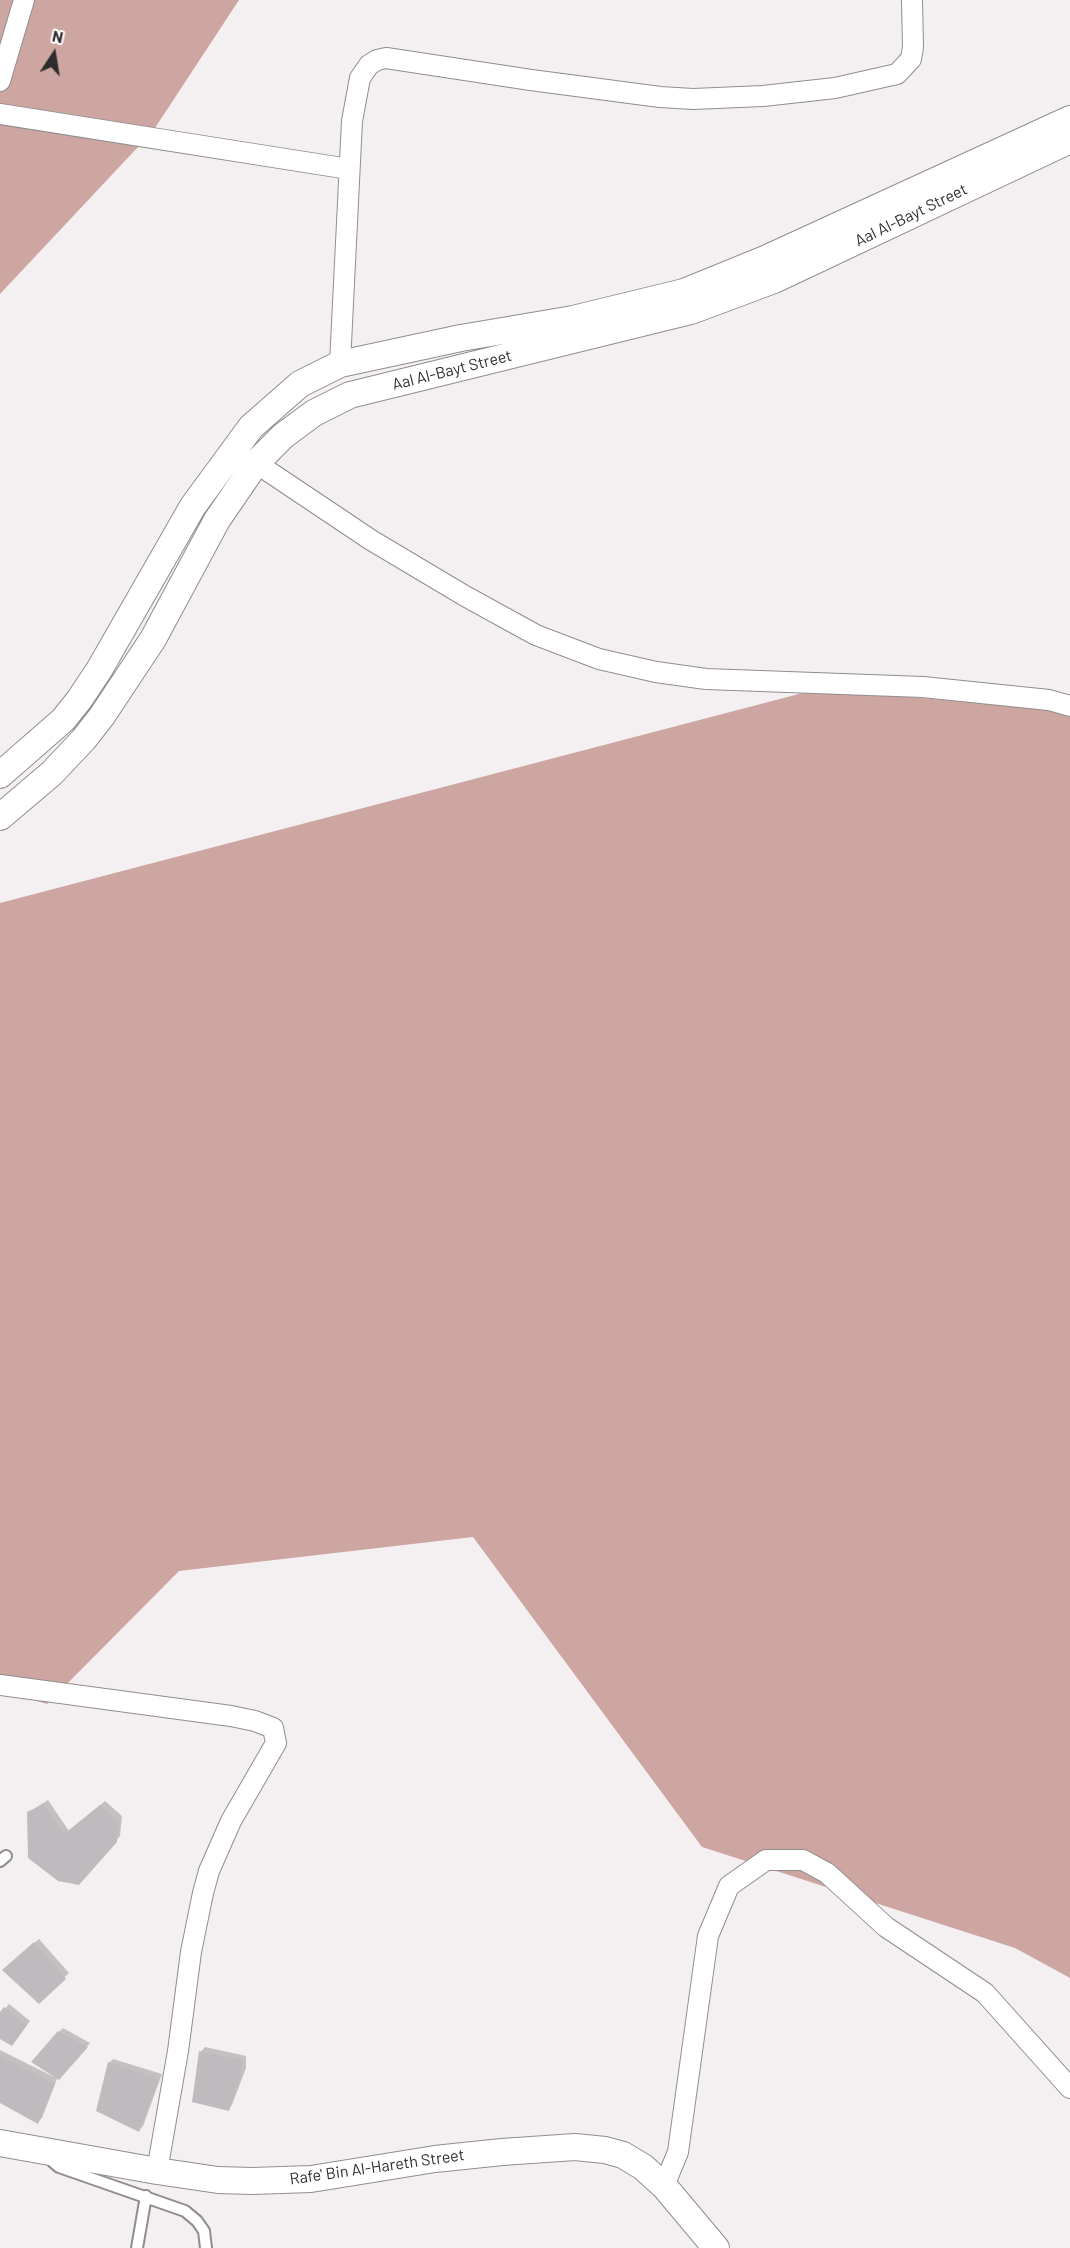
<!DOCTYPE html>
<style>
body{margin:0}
#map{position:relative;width:1070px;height:2248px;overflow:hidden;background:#f4f0f2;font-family:Barlow,sans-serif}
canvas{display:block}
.north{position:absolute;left:24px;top:24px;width:60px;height:60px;-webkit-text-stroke:4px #fffefe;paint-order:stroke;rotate:12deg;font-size:16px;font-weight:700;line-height:24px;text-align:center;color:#2e2c2d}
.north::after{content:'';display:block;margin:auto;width:21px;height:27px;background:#2e2c2d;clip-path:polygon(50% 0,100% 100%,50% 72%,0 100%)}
</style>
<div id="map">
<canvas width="1070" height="2248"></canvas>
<div class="north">N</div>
</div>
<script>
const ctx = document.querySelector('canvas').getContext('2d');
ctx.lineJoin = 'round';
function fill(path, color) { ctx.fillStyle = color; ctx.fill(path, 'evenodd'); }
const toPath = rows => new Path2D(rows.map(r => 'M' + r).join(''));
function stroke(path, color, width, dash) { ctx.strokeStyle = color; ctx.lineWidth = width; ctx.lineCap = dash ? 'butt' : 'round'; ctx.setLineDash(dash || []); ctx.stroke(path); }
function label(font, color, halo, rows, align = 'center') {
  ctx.font = font + ' Barlow,sans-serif'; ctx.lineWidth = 4.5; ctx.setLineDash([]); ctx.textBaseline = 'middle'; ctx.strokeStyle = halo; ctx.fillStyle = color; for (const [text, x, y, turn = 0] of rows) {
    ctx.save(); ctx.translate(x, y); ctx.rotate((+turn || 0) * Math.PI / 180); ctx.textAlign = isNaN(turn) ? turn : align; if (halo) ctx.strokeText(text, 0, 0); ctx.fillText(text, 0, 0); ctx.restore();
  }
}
fill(toPath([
 [0,0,239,0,153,131,0,294],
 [818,689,1070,711,1070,1978,1015,1948,702,1847,473,1537,179,1571,47,1704,0,1690,0,903]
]), '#cda6a1');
fill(toPath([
 [48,1800,69,1831,105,1801,122,1816,120,1836,83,1879,29,1812],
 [39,1939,69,1973,39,2002,4,1970],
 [9,2004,30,2021,16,2040,0,2037,0,2014],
 [63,2028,90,2043,57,2079,42,2118,38,2122,0,2102,0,2050,54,2077,59,2032],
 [205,2047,246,2056,246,2068,232,2105,228,2109,201,2052],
 [113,2059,162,2074,143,2126,139,2130,109,2063]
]), '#0003');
fill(toPath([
 [44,1804,64,1834,100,1805,118,1820,117,1842,79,1885,58,1881,28,1858,27,1812],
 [34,1942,66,1979,39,2004,2,1970],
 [4,2007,27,2025,12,2046,0,2039,0,2012],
 [58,2031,88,2047,59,2080,31,2062],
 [199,2051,243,2060,242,2073,229,2111,192,2102],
 [0,2056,55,2084,38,2124,0,2103],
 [108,2062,159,2079,139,2132,96,2111]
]), '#bebbbf');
const service = toPath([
 [0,1861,6,1856],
 [51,2156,53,2162,59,2167,185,2211,197,2221,204,2231,206,2248],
 [137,2248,146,2196]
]);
const minor = toPath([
 [0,81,24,0],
 [0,114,349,169],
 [340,364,352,121,360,78,369,65,377,60,386,58,531,80,660,97,693,99,763,96,835,88,897,74,911,59,913,47,912,0],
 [256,463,371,540,465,596,536,635,599,659,656,672,706,679,923,687,1049,700,1070,706],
 [0,1685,231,1716,255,1721,273,1728,276,1743,231,1821,209,1871,203,1893,191,1952,178,2051,157,2171],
 [664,2186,678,2152,708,1936,729,1886,766,1860,803,1860,827,1873,886,1927,985,1993,1070,2088]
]);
const tertiary = toPath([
 [0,775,63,720,79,700,99,670,193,506,251,427,300,384,340,364,461,338,573,319,684,292,765,259,1070,119],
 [0,817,52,773,84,739,102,716,153,639,217,520,256,463,283,436,314,413,350,395,691,311,774,280,1070,140],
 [0,2143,157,2171,218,2180,252,2181,311,2179,435,2159,502,2152,575,2147,605,2150,623,2155,643,2167,664,2186,716,2248]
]);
stroke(service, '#918d8f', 14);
stroke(minor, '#918d8f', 22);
stroke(tertiary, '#918d8f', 28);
stroke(service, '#fff', 10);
stroke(minor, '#fff', 20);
stroke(tertiary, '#fff', 26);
label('16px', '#2e2c2d', '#fffefe', [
 ["Aal Al-Bayt Street",911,215,-26],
 ["Aal Al-Bayt Street",452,370,-14],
 ["Rafe' Bin Al-Hareth Street",377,2167,-8]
]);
</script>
